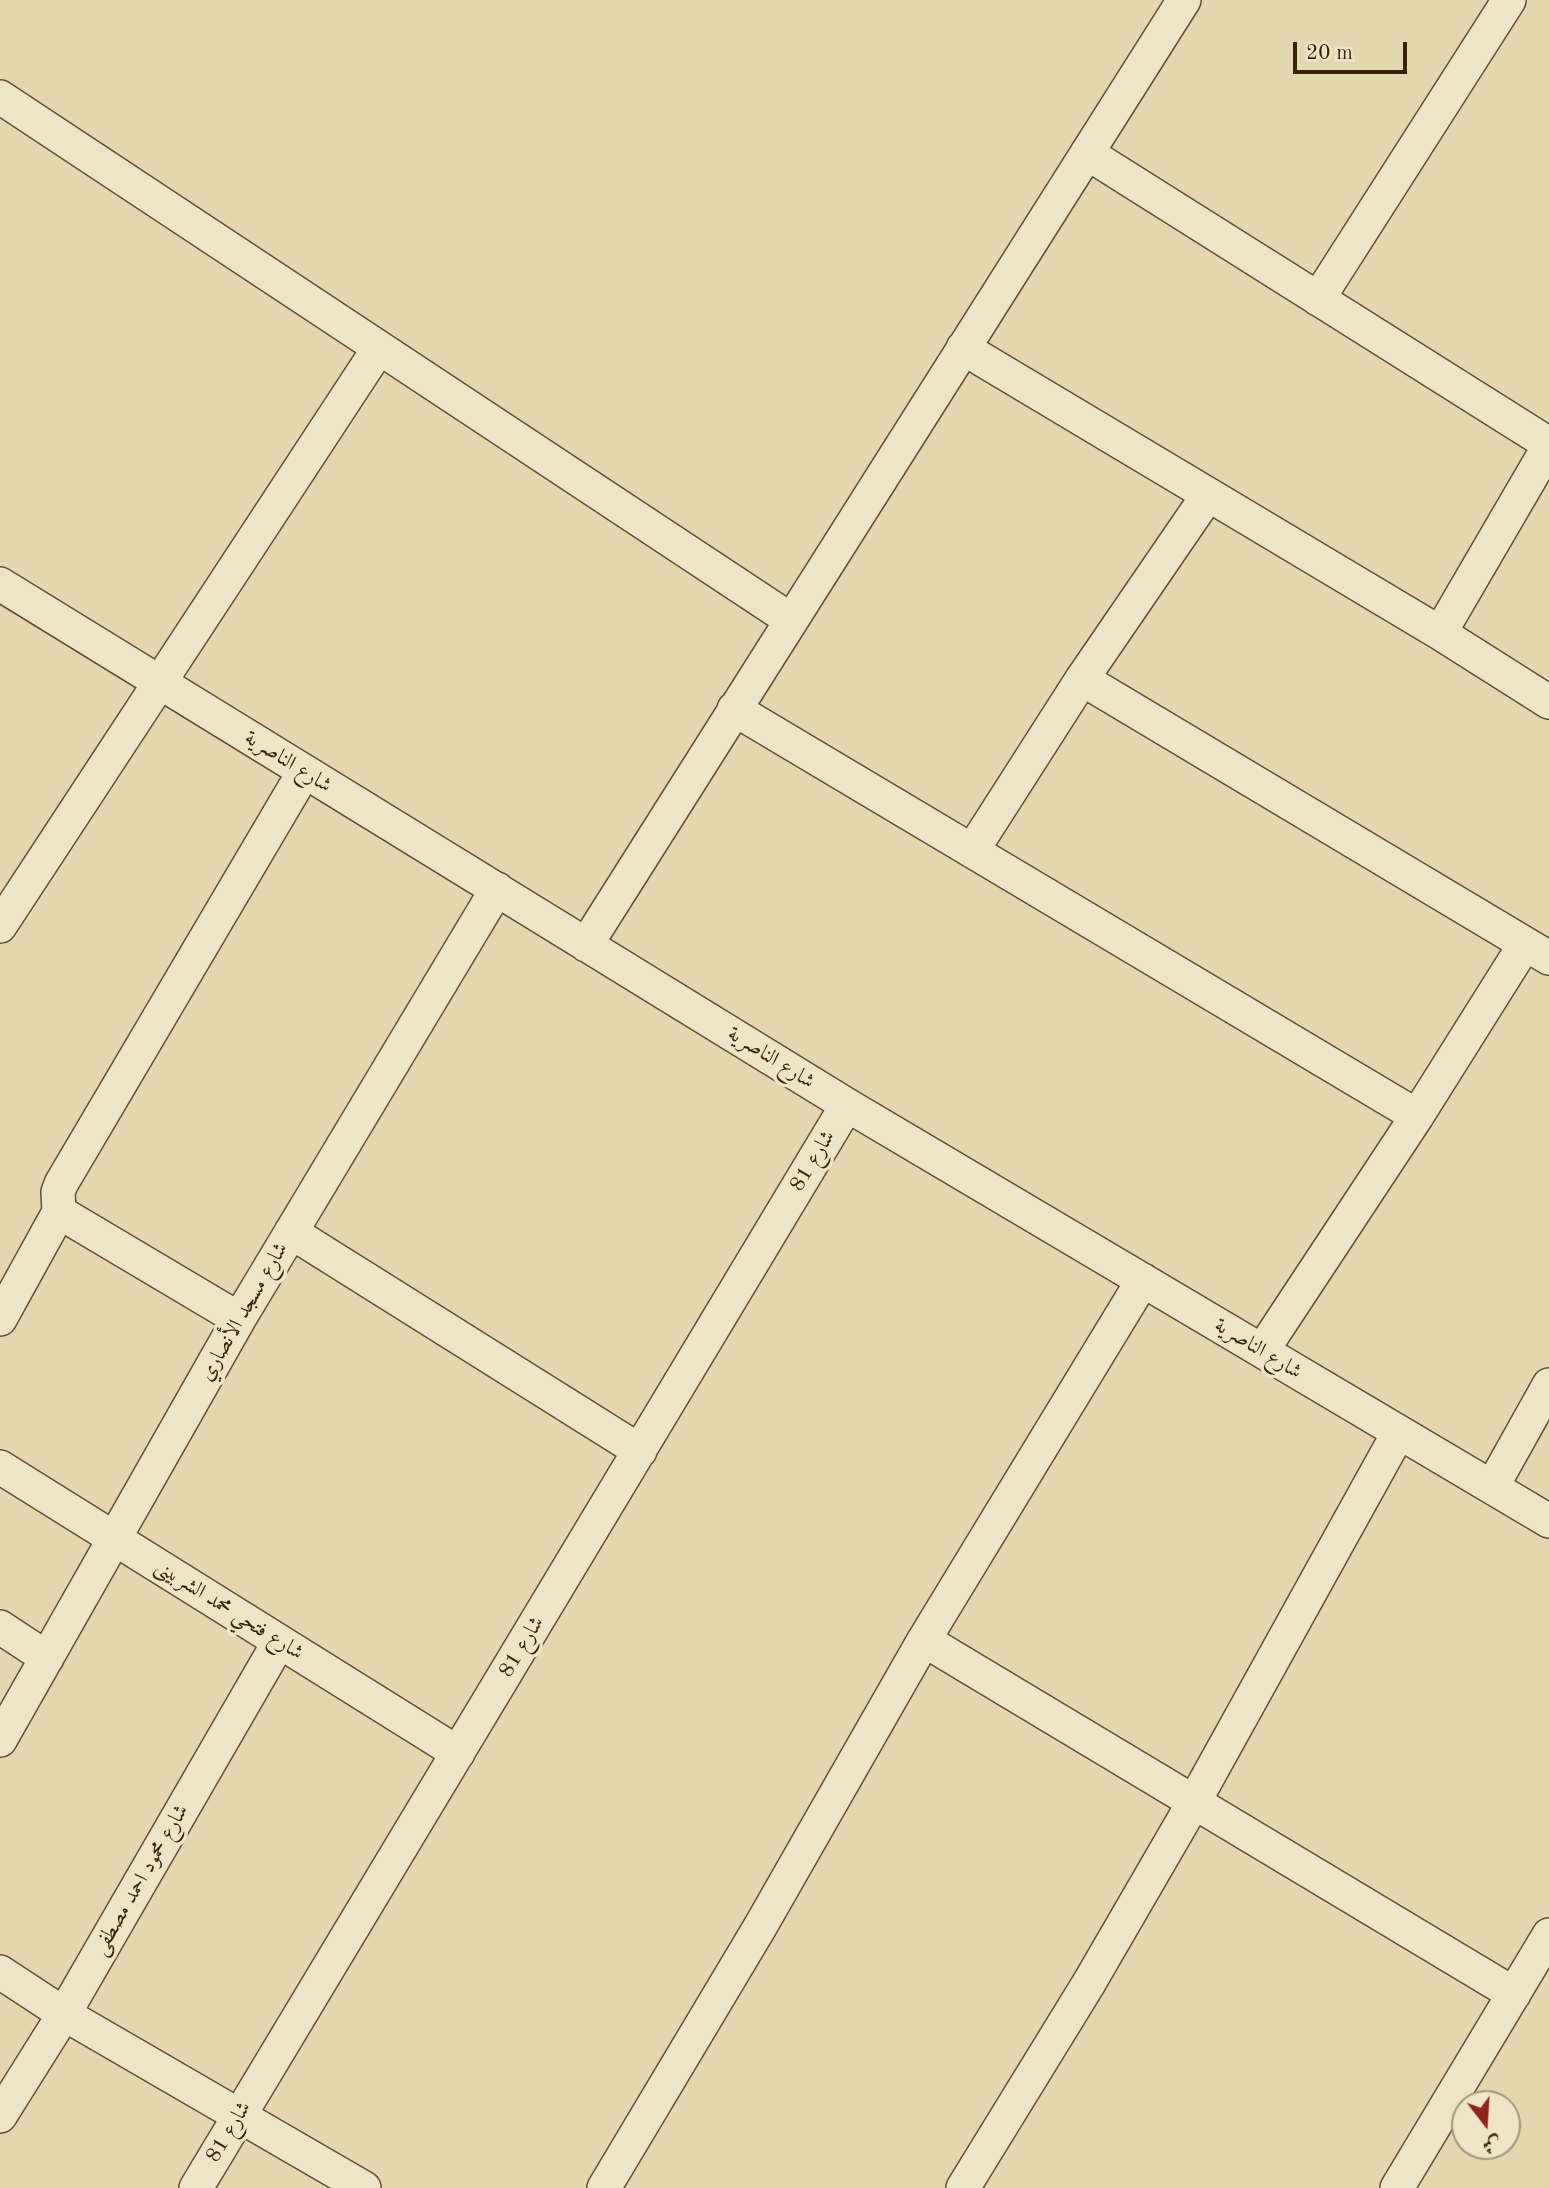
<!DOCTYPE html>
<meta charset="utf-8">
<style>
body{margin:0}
#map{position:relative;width:1549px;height:2188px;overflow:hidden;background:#e4d6ae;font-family:"Old Standard TT",Amiri,serif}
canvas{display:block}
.north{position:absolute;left:1451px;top:2090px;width:70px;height:70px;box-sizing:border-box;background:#ede4ca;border:2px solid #a5967c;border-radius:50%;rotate:163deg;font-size:19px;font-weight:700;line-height:28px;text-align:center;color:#392208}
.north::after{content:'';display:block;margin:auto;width:24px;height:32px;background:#8f2418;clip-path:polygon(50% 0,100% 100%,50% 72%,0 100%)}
.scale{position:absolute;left:1293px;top:42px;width:114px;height:32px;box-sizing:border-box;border:4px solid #392208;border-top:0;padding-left:9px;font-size:21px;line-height:24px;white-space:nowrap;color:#392208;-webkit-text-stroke:5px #ede4ca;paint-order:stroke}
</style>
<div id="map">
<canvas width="1549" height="2188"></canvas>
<div class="north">ش</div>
<div class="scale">20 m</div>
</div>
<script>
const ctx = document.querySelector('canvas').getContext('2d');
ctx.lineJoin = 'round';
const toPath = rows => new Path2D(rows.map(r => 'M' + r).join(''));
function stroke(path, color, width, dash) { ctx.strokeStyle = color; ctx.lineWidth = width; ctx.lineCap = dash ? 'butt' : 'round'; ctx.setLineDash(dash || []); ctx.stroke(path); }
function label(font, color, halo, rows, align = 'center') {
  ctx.font = font + ' "Old Standard TT",Amiri,serif'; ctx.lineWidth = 7; ctx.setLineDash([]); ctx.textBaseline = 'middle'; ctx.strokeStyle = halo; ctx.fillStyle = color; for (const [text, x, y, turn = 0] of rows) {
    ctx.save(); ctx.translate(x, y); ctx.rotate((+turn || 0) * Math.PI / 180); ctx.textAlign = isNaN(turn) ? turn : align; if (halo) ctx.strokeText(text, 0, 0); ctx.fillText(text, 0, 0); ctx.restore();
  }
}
const street = toPath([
 [0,97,791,620],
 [1087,153,1549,444],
 [1318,299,1509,0],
 [963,348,1440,633,1549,702],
 [0,584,847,1105,1549,1521],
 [1440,633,1549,446],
 [1082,679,1549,958],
 [734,709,1417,1116],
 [972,851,1082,679,1208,495],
 [0,926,379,348],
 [586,945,1184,0],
 [59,1212,58,1192,61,1184,304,772],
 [291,1232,640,1451],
 [0,1319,59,1212,239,1319],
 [1262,1351,1417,1116,1525,944],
 [0,1467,458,1753],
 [1492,1487,1549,1385],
 [0,1627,47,1658],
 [924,1640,1514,1994],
 [0,1740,239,1319,497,889],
 [0,1972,64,2014,364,2188],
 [0,2116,64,2014,279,1642],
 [196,2188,847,1105],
 [604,2188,760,1927,924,1640,1143,1280],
 [963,2188,1089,1983,1194,1802,1399,1432],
 [1397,2188,1549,1935]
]);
stroke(street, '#644f32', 36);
stroke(street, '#ede4ca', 33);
label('21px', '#392208', '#ede4ca', [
 ["شارع الناصرية",288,762,32],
 ["شارع الناصرية",771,1058,32],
 ["شارع 81",813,1161,-59],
 ["شارع مسجد الأنصاري",244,1312,-60],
 ["شارع الناصرية",1258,1349,31],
 ["شارع فتحي محمد الشربينى",229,1610,32],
 ["شارع 81",522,1647,-59],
 ["شارع محمود احمد مصطفى",141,1880,-60],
 ["شارع 81",229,2132,-59]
]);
</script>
